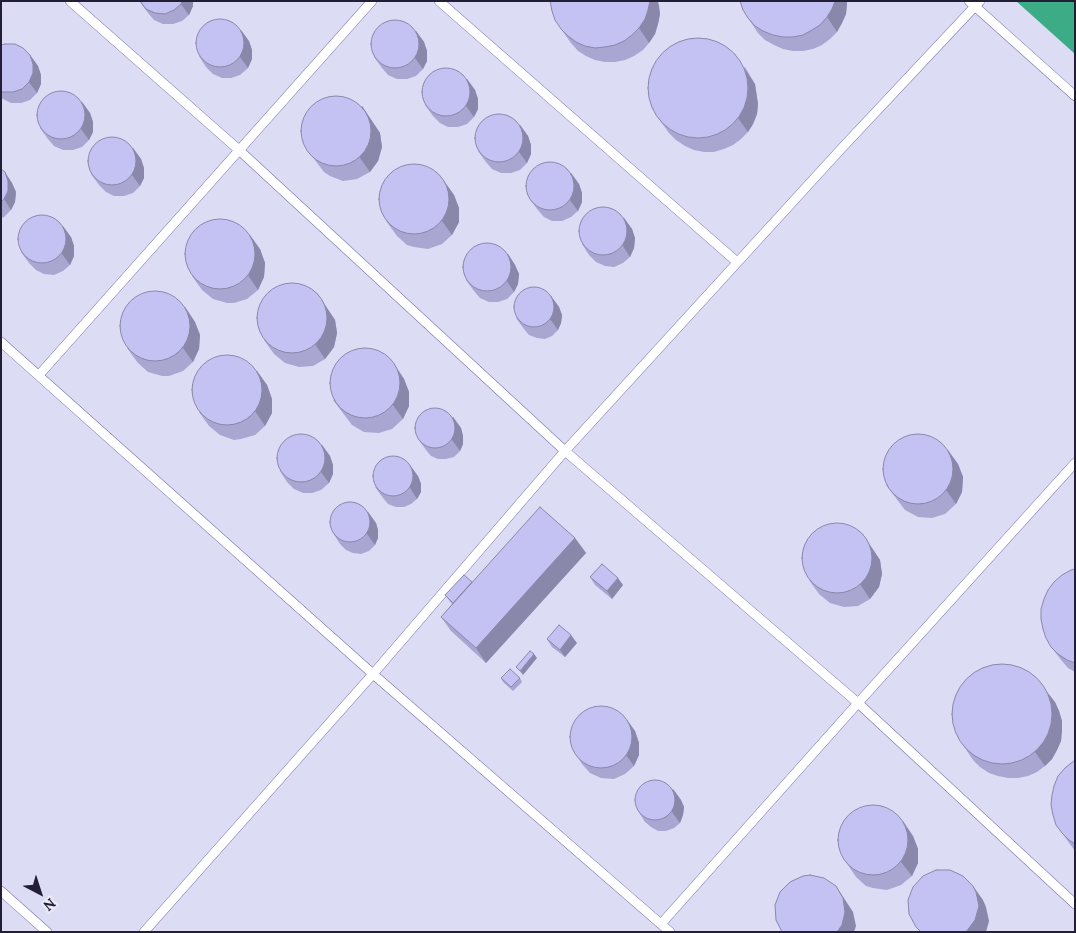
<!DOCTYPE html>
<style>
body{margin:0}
#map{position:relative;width:1076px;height:933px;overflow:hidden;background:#dddcf5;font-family:Lora,serif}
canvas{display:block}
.frame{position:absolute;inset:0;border:2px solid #211e35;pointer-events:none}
.north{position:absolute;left:15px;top:868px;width:50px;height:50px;-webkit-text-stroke:4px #ebeaf7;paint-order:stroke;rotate:140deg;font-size:14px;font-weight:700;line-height:20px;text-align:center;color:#211e35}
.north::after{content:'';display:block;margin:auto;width:18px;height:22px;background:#211e35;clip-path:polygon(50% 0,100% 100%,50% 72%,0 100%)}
</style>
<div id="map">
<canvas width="1076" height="933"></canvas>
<div class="frame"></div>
<div class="north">N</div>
</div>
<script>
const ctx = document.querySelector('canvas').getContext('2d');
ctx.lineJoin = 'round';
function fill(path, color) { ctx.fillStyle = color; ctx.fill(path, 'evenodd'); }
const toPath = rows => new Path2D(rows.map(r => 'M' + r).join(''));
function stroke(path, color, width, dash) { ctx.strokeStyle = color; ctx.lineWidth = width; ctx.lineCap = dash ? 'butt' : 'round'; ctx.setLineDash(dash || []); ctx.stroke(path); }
fill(toPath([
 [1016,1,1075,1,1075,54]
]), '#3cac87');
const service = toPath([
 [70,1,239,150,565,451,858,703,1075,904],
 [439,1,737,262],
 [969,1,1075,96],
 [1,342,373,674,670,932],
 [39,375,372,1],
 [1,891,47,932],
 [661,924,858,703,1075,463],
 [144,932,373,674,565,451,841,149,980,1]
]);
stroke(service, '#7570a8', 10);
stroke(service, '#fff', 9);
fill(toPath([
 [193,1,193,6,189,15,182,21,173,24,163,24,154,20,148,13,140,2],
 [740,1,847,1,847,4,846,14,842,23,837,32,830,39,822,45,813,49,803,51,793,51,783,49,774,45,765,40,758,33,748,18],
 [659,4,660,14,658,24,655,34,649,43,643,50,634,56,625,60,615,62,605,62,595,60,586,56,578,51,571,43,561,29],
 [416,31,424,42,427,51,427,61,423,69,416,76,407,79,397,79,388,75,382,68,374,57],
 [249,41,252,50,252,59,248,68,240,75,231,78,222,78,213,74,206,67,199,56],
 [1,45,30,55,38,66,41,75,41,84,37,93,30,100,21,103,11,103,1,98],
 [745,67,755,84,758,104,757,114,753,124,748,132,741,139,733,145,724,149,714,152,704,152,694,150,685,146,676,140,669,133,659,119],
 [467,79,475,90,478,99,478,109,474,117,467,124,458,127,448,127,440,123,433,116,425,105],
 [82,102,90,113,93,122,93,132,89,140,82,147,73,150,63,150,54,146,48,139,40,128],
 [362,106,380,133,382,147,378,161,370,172,357,179,343,181,330,176,324,172,305,147],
 [520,125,528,136,531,145,531,154,527,163,520,170,511,173,501,173,492,169,486,162,478,151],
 [133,148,141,159,144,168,144,178,140,186,133,193,124,196,114,196,106,192,99,185,91,174],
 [1,169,12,183,16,192,15,202,11,210,4,217,1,218],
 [571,173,579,184,582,193,582,202,578,211,571,217,562,221,552,221,544,217,537,209,529,198],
 [444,181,454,195,459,208,459,222,452,235,442,244,428,249,414,247,407,245,397,236,386,221],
 [624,218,632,229,635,238,634,248,630,257,623,263,614,267,605,266,596,262,589,255,582,244],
 [71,237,74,246,74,256,70,265,63,271,54,275,44,274,36,270,29,263,21,252],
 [260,249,265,263,264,277,258,290,247,299,234,303,227,303,213,299,202,290,192,276],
 [508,254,515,265,519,274,518,284,514,292,507,299,498,302,489,302,480,298,474,291,466,280],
 [317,293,335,320,337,333,334,347,325,359,313,366,299,367,285,363,274,354,264,340],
 [551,296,559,307,562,315,561,323,558,330,552,336,545,339,537,338,529,335,524,329,516,318],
 [185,307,195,322,200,335,199,349,193,362,183,371,169,376,162,376,148,372,138,363,127,348],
 [394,364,404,379,409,392,409,406,403,419,392,429,379,433,364,432,352,425,333,400],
 [257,371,267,385,272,399,272,413,265,426,255,435,241,439,234,440,220,435,209,426,199,412],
 [453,417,461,428,463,436,463,444,460,451,454,457,446,459,438,459,431,456,426,450,418,439],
 [322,445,330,456,333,465,333,474,329,483,321,490,312,493,303,493,294,489,287,482,280,471],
 [958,464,963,477,962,492,956,504,945,514,932,518,918,517,905,510,886,485],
 [418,476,421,484,421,492,417,499,411,504,404,507,396,507,388,504,383,498,375,487],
 [368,512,376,523,378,530,378,538,375,545,369,551,361,554,353,553,346,550,340,544,333,533],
 [575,538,586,553,486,663,451,631,441,617,452,604,445,595,472,582],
 [872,548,880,560,882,574,879,587,870,599,858,606,844,607,830,603,819,594,809,580],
 [1075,569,1075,672,1068,668,1062,661,1051,647],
 [590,577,623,585,612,599,595,585],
 [547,639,577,643,565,657,552,647],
 [501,678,520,678,522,682,513,691,503,682],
 [1055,702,1059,711,1062,721,1062,731,1061,741,1057,750,1052,759,1045,766,1037,772,1028,776,1018,778,1008,778,998,776,989,773,980,767,973,760,963,745],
 [627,720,635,731,639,743,639,755,634,766,625,774,614,779,601,778,590,773,582,764,575,753],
 [1075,760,1075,851,1062,833],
 [673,789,681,800,684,807,683,815,680,823,674,828,666,831,658,831,651,827,645,822,638,811],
 [913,836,918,849,918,863,912,876,901,885,887,890,873,888,866,886,856,877,846,862]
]), '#a9a6d1');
fill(toPath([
 [182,1,193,1,193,6,189,15,181,4],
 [650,1,658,1,660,14,658,24,655,34,649,43,639,28],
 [835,1,847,1,847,4,846,14,842,23,837,32,827,17],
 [241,30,249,41,252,50,252,59,248,68,240,57],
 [416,31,424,42,427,51,427,61,423,69,415,58],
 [734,53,755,84,758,104,757,114,753,124,748,132,738,118],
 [30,55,38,66,41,75,41,84,37,93,29,82],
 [467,79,475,90,478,99,478,109,474,117,466,106],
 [82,102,90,113,93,122,93,132,89,140,81,129],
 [362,106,380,133,382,147,378,161,370,172,360,158],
 [520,125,528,136,531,145,531,154,527,163,519,152],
 [133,148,141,159,144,168,144,178,140,186,132,175],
 [5,172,12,183,16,192,15,202,11,210,4,199],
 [571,173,579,184,582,193,582,202,578,211,570,200],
 [444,181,454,195,459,208,459,222,452,235,442,221],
 [624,218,632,229,635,238,634,248,630,257,623,246],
 [63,226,71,237,74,246,74,256,70,265,62,254],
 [250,235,260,249,265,263,264,277,258,290,248,275],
 [508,254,515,265,519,274,518,284,514,292,507,281],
 [317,293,335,320,337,333,334,347,325,359,315,344],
 [551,296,559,307,562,315,561,323,558,330,550,319],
 [185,307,195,322,200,335,199,349,193,362,183,348],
 [394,364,404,379,409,392,409,406,403,419,393,405],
 [257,371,267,385,272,399,272,413,265,426,255,411],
 [453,417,461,428,463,436,463,444,460,451,452,440],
 [322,445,330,456,333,465,333,474,329,483,321,472],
 [948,450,958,464,963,477,962,492,956,504,946,490],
 [410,465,418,476,421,484,421,492,417,499,410,488],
 [368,512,376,523,378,530,378,538,375,545,367,534],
 [862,533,880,560,882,574,879,587,870,599,860,584],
 [575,538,586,553,486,663,476,648],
 [618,578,623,585,612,599,607,591],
 [571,635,577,643,565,657,560,650],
 [534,654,537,658,523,675,520,671],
 [1044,688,1055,702,1059,711,1062,721,1062,731,1061,741,1057,750,1052,759,1045,766,1035,752],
 [627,720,635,731,639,743,639,755,634,766,626,755],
 [673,789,681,800,684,807,683,815,680,823,672,812],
 [903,821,913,836,918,849,918,863,912,876,901,862],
 [836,886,853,912,856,926,854,932,837,932],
 [973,886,983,900,986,907,989,921,986,932,967,931]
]), '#8987aa');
const building = toPath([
 [140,1,182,1,181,4,174,10,165,14,155,13,146,9,140,1],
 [550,1,650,1,648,10,645,19,639,28,632,35,624,41,615,45,605,47,595,48,585,46,576,42,568,36,561,29,555,20,552,11,550,1],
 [740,1,835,1,832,9,827,17,820,25,812,30,803,35,793,37,783,37,773,35,763,31,755,26,748,18,743,10,740,1],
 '196 43a24 24 0 1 1 48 0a24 24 0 1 1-48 0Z',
 '371 44a24 24 0 1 1 48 0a24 24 0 1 1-48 0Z',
 '648 88a50 50 0 1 1 100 0a50 50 0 1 1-100 0Z',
 [5,44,15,44,23,48,30,55,33,64,33,73,29,82,22,89,13,92,3,92,1,91,1,45,5,44],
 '422 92a24 24 0 1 1 48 0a24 24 0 1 1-48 0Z',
 '37 115a24 24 0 1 1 48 0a24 24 0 1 1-48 0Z',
 '301 131a35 35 0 1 1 70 0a35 35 0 1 1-70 0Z',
 '475 138a24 24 0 1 1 48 0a24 24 0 1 1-48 0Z',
 '88 161a24 24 0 1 1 48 0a24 24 0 1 1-48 0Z',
 '526 186a24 24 0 1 1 48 0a24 24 0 1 1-48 0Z',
 '379 199a35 35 0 1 1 70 0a35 35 0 1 1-70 0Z',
 [1,169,5,172,8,181,8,191,4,199,1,202,1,169],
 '579 231a24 24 0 1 1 48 0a24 24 0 1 1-48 0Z',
 '18 239a24 24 0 1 1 48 0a24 24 0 1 1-48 0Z',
 '185 254a35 35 0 1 1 70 0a35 35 0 1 1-70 0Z',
 '463 267a24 24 0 1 1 48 0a24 24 0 1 1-48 0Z',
 '257 318a35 35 0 1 1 70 0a35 35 0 1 1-70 0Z',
 '514 307a20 20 0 1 1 40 0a20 20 0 1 1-40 0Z',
 '120 326a35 35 0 1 1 70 0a35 35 0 1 1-70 0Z',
 '330 383a35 35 0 1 1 70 0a35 35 0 1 1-70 0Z',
 '192 390a35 35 0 1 1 70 0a35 35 0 1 1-70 0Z',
 '415 428a20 20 0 1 1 40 0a20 20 0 1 1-40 0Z',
 '277 458a24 24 0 1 1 48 0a24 24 0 1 1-48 0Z',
 '883 469a35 35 0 1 1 70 0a35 35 0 1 1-70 0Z',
 '373 476a20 20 0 1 1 40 0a20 20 0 1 1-40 0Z',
 '330 522a20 20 0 1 1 40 0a20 20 0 1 1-40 0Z',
 [540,507,575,538,476,648,441,617,540,507],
 '802 558a35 35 0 1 1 70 0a35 35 0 1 1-70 0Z',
 [602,564,618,578,607,591,590,577,602,564],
 [1075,569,1075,663,1067,660,1058,654,1051,647,1046,638,1043,629,1041,619,1041,609,1044,599,1048,590,1054,582,1062,575,1071,570,1075,569],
 [464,575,472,582,453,603,445,595,464,575],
 [559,625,571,635,560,650,547,639,559,625],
 [530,651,534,654,520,671,516,667,530,651],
 '952 714a50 50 0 1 1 100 0a50 50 0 1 1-100 0Z',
 [510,669,520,678,511,687,501,678,510,669],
 '570 737a31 31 0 1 1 62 0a31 31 0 1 1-62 0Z',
 [1075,760,1075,844,1069,840,1062,833,1056,825,1053,815,1051,805,1052,795,1054,786,1058,776,1065,768,1075,760],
 '635 800a20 20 0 1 1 40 0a20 20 0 1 1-40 0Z',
 '838 840a35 35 0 1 1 70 0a35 35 0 1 1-70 0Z',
 [936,870,950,870,963,876,973,886,976,892,979,906,975,920,966,932,921,932,916,927,909,914,908,900,913,887,923,876,936,870],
 [810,875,824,878,836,886,843,898,845,912,842,925,837,932,782,932,776,920,775,905,780,892,790,882,803,876,810,875]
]);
fill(building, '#c4c1f3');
stroke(building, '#8987aa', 1);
</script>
